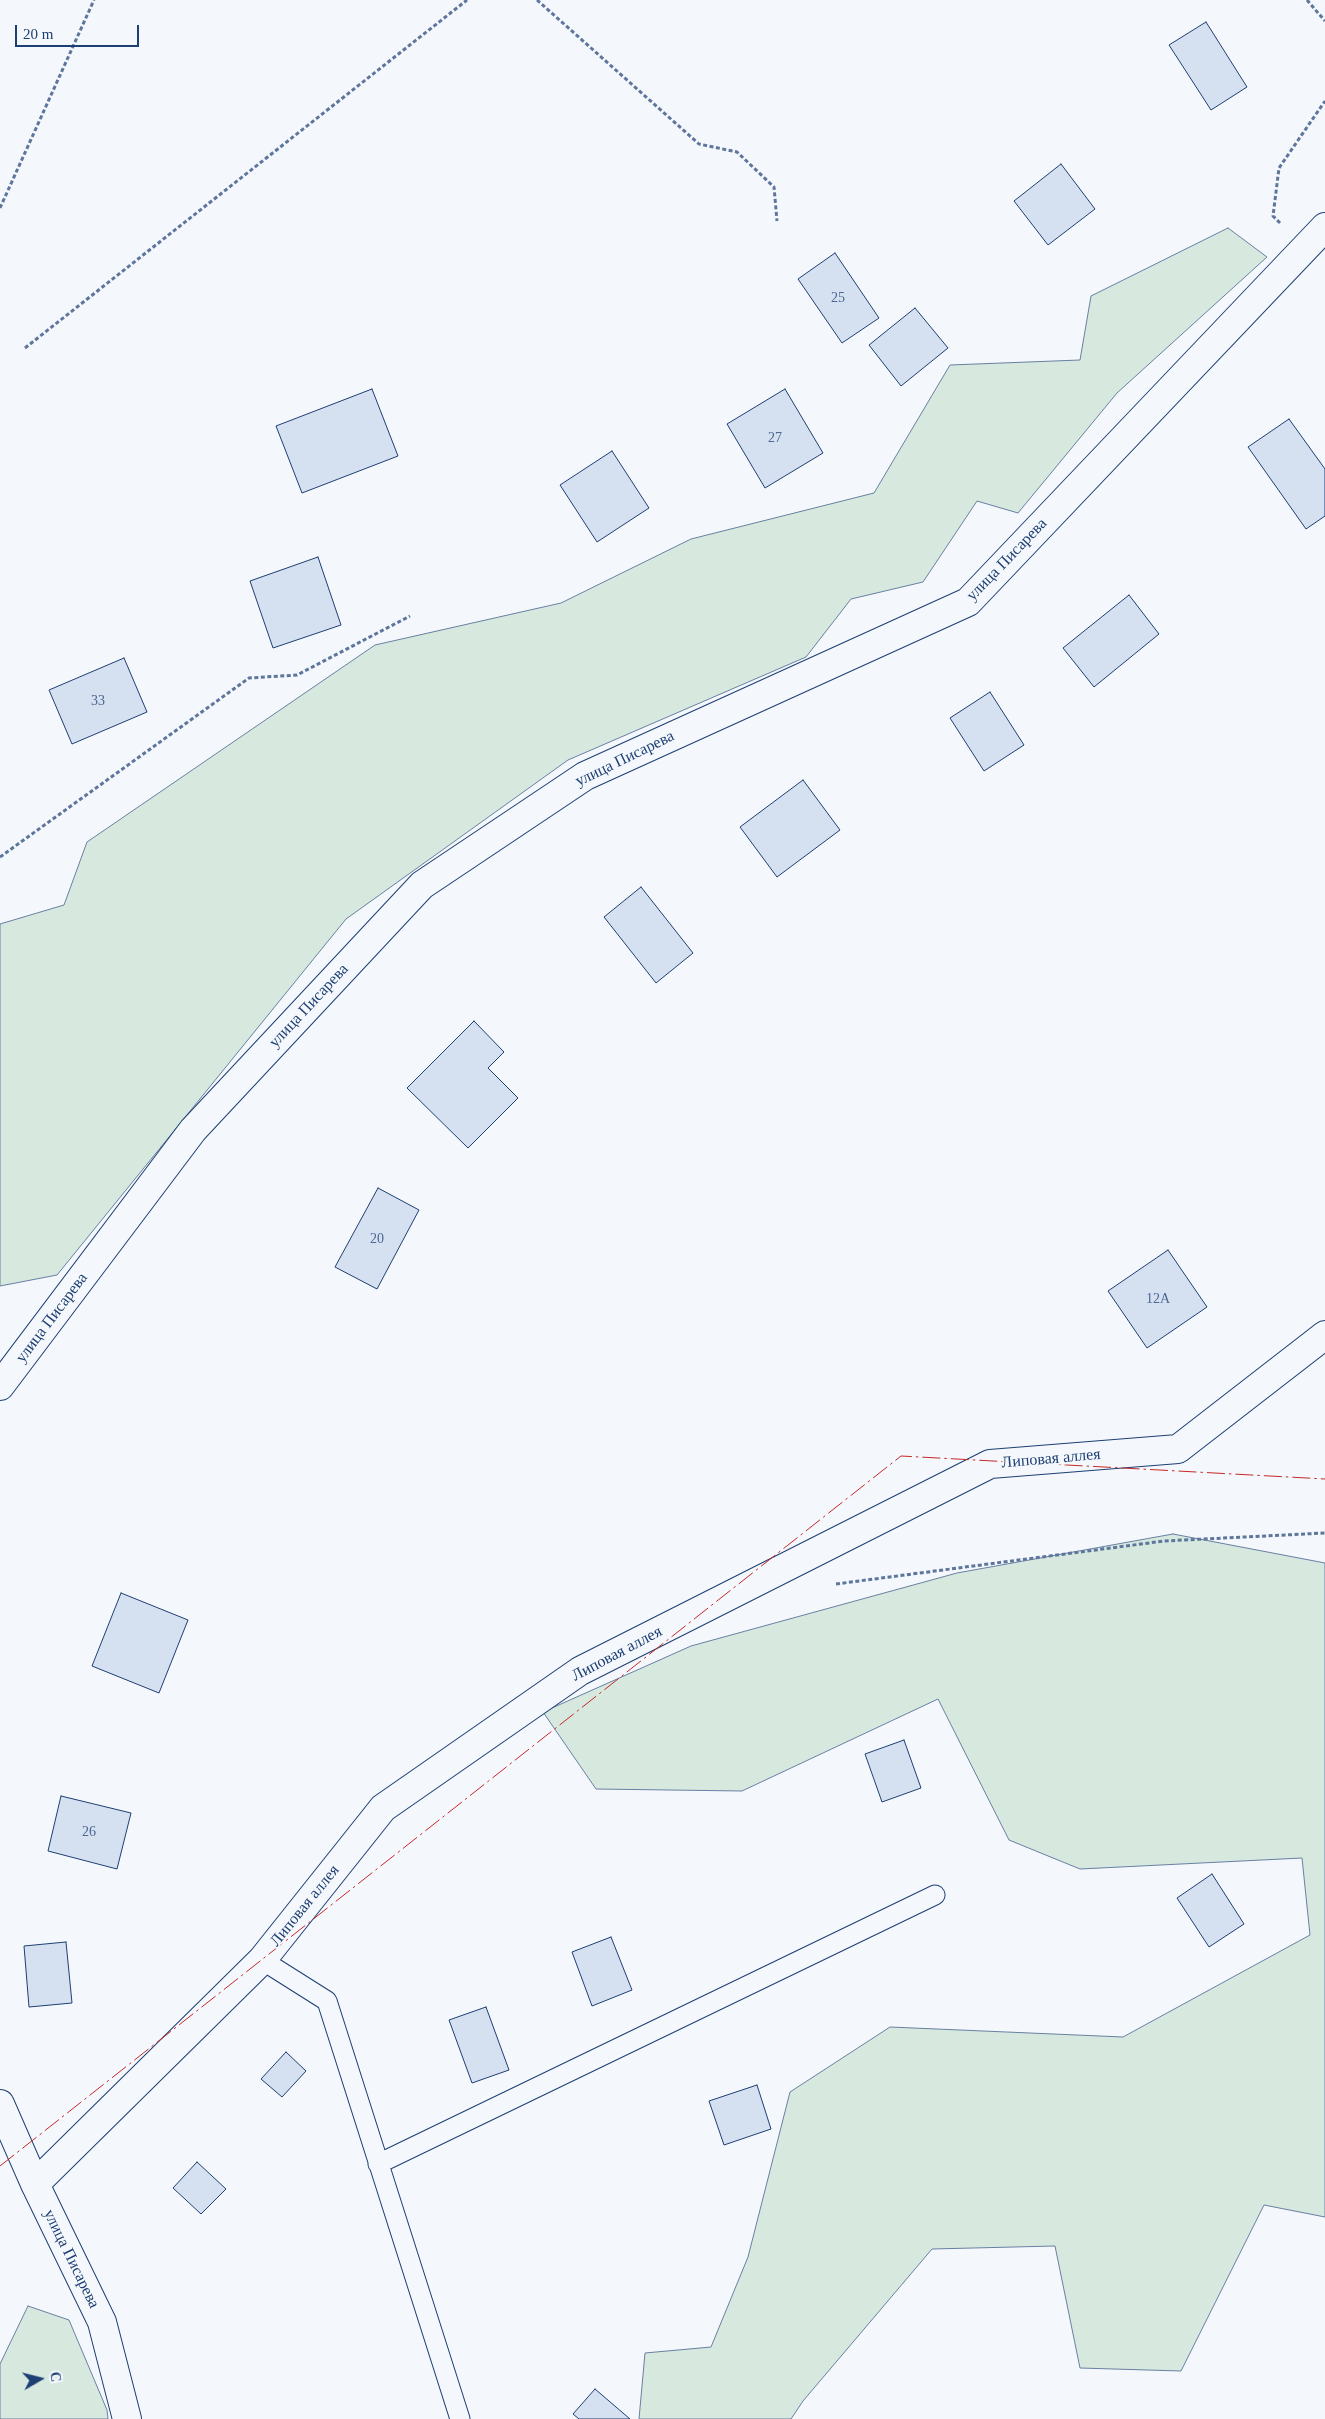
<!DOCTYPE html>
<meta charset="utf-8">
<style>
body{margin:0}
#map{position:relative;width:1325px;height:2419px;overflow:hidden;background:#f4f7fb;font-family:"Times New Roman",serif}
canvas{display:block}
.north{position:absolute;left:15px;top:2354px;width:50px;height:50px;-webkit-text-stroke:4px #f4f7fb;paint-order:stroke;rotate:82deg;font-size:14px;font-weight:700;line-height:20px;text-align:center;color:#1d3f73}
.north::after{content:'';display:block;margin:auto;width:18px;height:22px;background:#1d3f73;clip-path:polygon(50% 0,100% 100%,50% 72%,0 100%)}
.scale{position:absolute;left:15px;top:25px;width:124px;height:22px;box-sizing:border-box;border:2px solid #1d3f73;border-top:0;padding-left:6px;font-size:15px;line-height:18px;white-space:nowrap;color:#1d3f73;-webkit-text-stroke:4px #f4f7fb;paint-order:stroke}
</style>
<div id="map">
<canvas width="1325" height="2419"></canvas>
<div class="north">С</div>
<div class="scale">20 m</div>
</div>
<script>
const ctx = document.querySelector('canvas').getContext('2d');
ctx.lineJoin = 'round';
function fill(path, color) { ctx.fillStyle = color; ctx.fill(path, 'evenodd'); }
const toPath = rows => new Path2D(rows.map(r => 'M' + r).join(''));
function stroke(path, color, width, dash) { ctx.strokeStyle = color; ctx.lineWidth = width; ctx.lineCap = dash ? 'butt' : 'round'; ctx.setLineDash(dash || []); ctx.stroke(path); }
function label(font, color, halo, rows, align = 'center') {
  ctx.font = font + ' "Times New Roman",serif'; ctx.lineWidth = 4; ctx.setLineDash([]); ctx.textBaseline = 'middle'; ctx.strokeStyle = halo; ctx.fillStyle = color; for (const [text, x, y, turn = 0] of rows) {
    ctx.save(); ctx.translate(x, y); ctx.rotate((+turn || 0) * Math.PI / 180); ctx.textAlign = isNaN(turn) ? turn : align; if (halo) ctx.strokeText(text, 0, 0); ctx.fillText(text, 0, 0); ctx.restore();
  }
}
const green = toPath([
 [1228,228,1267,257,1117,393,1018,513,977,501,923,582,851,599,806,657,568,760,346,919,57,1275,0,1286,0,924,64,905,87,842,375,645,561,603,691,539,874,493,950,365,1080,360,1091,296,1228,228],
 [1173,1534,1325,1563,1325,2217,1264,2205,1181,2371,1080,2368,1055,2246,932,2249,803,2401,791,2419,639,2419,645,2353,711,2347,748,2257,790,2092,890,2027,1123,2037,1310,1935,1302,1858,1080,1869,1009,1840,938,1699,742,1791,596,1789,543,1712,691,1646,957,1573,1173,1534],
 [28,2306,69,2320,107,2410,108,2419,0,2419,0,2364,28,2306]
]);
fill(green, '#d7e8df');
stroke(green, '#687fa3', 1);
const building = toPath([
 [1206,22,1247,87,1211,110,1169,45,1206,22],
 [1061,164,1095,209,1048,245,1014,201,1061,164],
 [835,253,879,318,842,343,798,279,835,253],
 [915,308,948,348,901,386,869,345,915,308],
 [372,389,398,456,302,493,276,426,372,389],
 [785,389,823,453,765,488,727,424,785,389],
 [1289,419,1325,469,1325,516,1306,529,1248,447,1289,419],
 [612,451,649,508,597,542,560,485,612,451],
 [318,557,341,625,273,648,250,581,318,557],
 [1129,595,1159,634,1094,687,1063,648,1129,595],
 [124,658,147,712,72,744,49,690,124,658],
 [990,692,1024,745,984,771,950,718,990,692],
 [803,780,840,830,777,877,740,827,803,780],
 [641,887,693,953,656,983,604,917,641,887],
 [474,1021,504,1052,488,1068,518,1098,468,1148,407,1088,474,1021],
 [378,1188,419,1210,377,1289,335,1267,378,1188],
 [1168,1250,1207,1307,1147,1348,1108,1291,1168,1250],
 [121,1593,188,1620,159,1693,92,1666,121,1593],
 [904,1740,921,1788,882,1802,865,1754,904,1740],
 [61,1796,131,1813,117,1869,48,1851,61,1796],
 [1212,1874,1244,1924,1209,1947,1177,1898,1212,1874],
 [611,1937,632,1990,592,2006,572,1952,611,1937],
 [66,1942,72,2003,29,2007,24,1946,66,1942],
 [486,2007,509,2070,472,2083,449,2020,486,2007],
 [286,2052,306,2071,282,2097,261,2079,286,2052],
 [757,2085,771,2129,724,2145,709,2101,757,2085],
 [197,2162,226,2189,201,2214,173,2188,197,2162],
 [595,2389,630,2419,579,2419,573,2414,595,2389]
]);
fill(building, '#d5e0f0');
stroke(building, '#1d3f73', 1);
const service = toPath([
 [262,1960,327,2001,460,2419],
 [378,2164,935,1895]
]);
const minor = toPath([
 [0,1386,193,1130,422,885,585,776,968,602,1325,227],
 [0,2104,35,2184,102,2322,127,2419],
 [35,2184,262,1960,383,1808,580,1671,990,1464,1178,1449,1325,1335]
]);
stroke(service, '#1d3f73', 21);
stroke(minor, '#1d3f73', 30);
stroke(toPath([
 [537,0,699,144,737,152,774,187,777,221],
 [1307,0,1325,21],
 [0,208,94,0],
 [1280,223,1273,216,1279,168,1325,101],
 [25,348,467,0],
 [0,857,249,678,297,675,410,616],
 [836,1584,1164,1541,1325,1533]
]), '#5e769c', 3, [4, 2.5]);
stroke(service, '#f4f7fb', 19);
stroke(minor, '#f4f7fb', 28);
stroke(toPath([
 [0,2166,901,1456,1325,1479]
]), '#c62828', 1, [18, 4, 2.5, 4]);
label('14px', '#4b6792', null, [
 ["25",838,298],
 ["27",775,438],
 ["33",98,701],
 ["20",377,1239],
 ["12А",1158,1299],
 ["26",89,1832]
]);
label('16px', '#1d3f73', '#f4f7fb', [
 ["улица Писарева",1007,560,-46],
 ["улица Писарева",625,759,-26],
 ["улица Писарева",309,1006,-47],
 ["улица Писарева",52,1318,-53],
 ["Липовая аллея",1051,1459,-5],
 ["Липовая аллея",617,1654,-28],
 ["Липовая аллея",305,1906,-51],
 ["улица Писарева",71,2259,64]
]);
</script>
